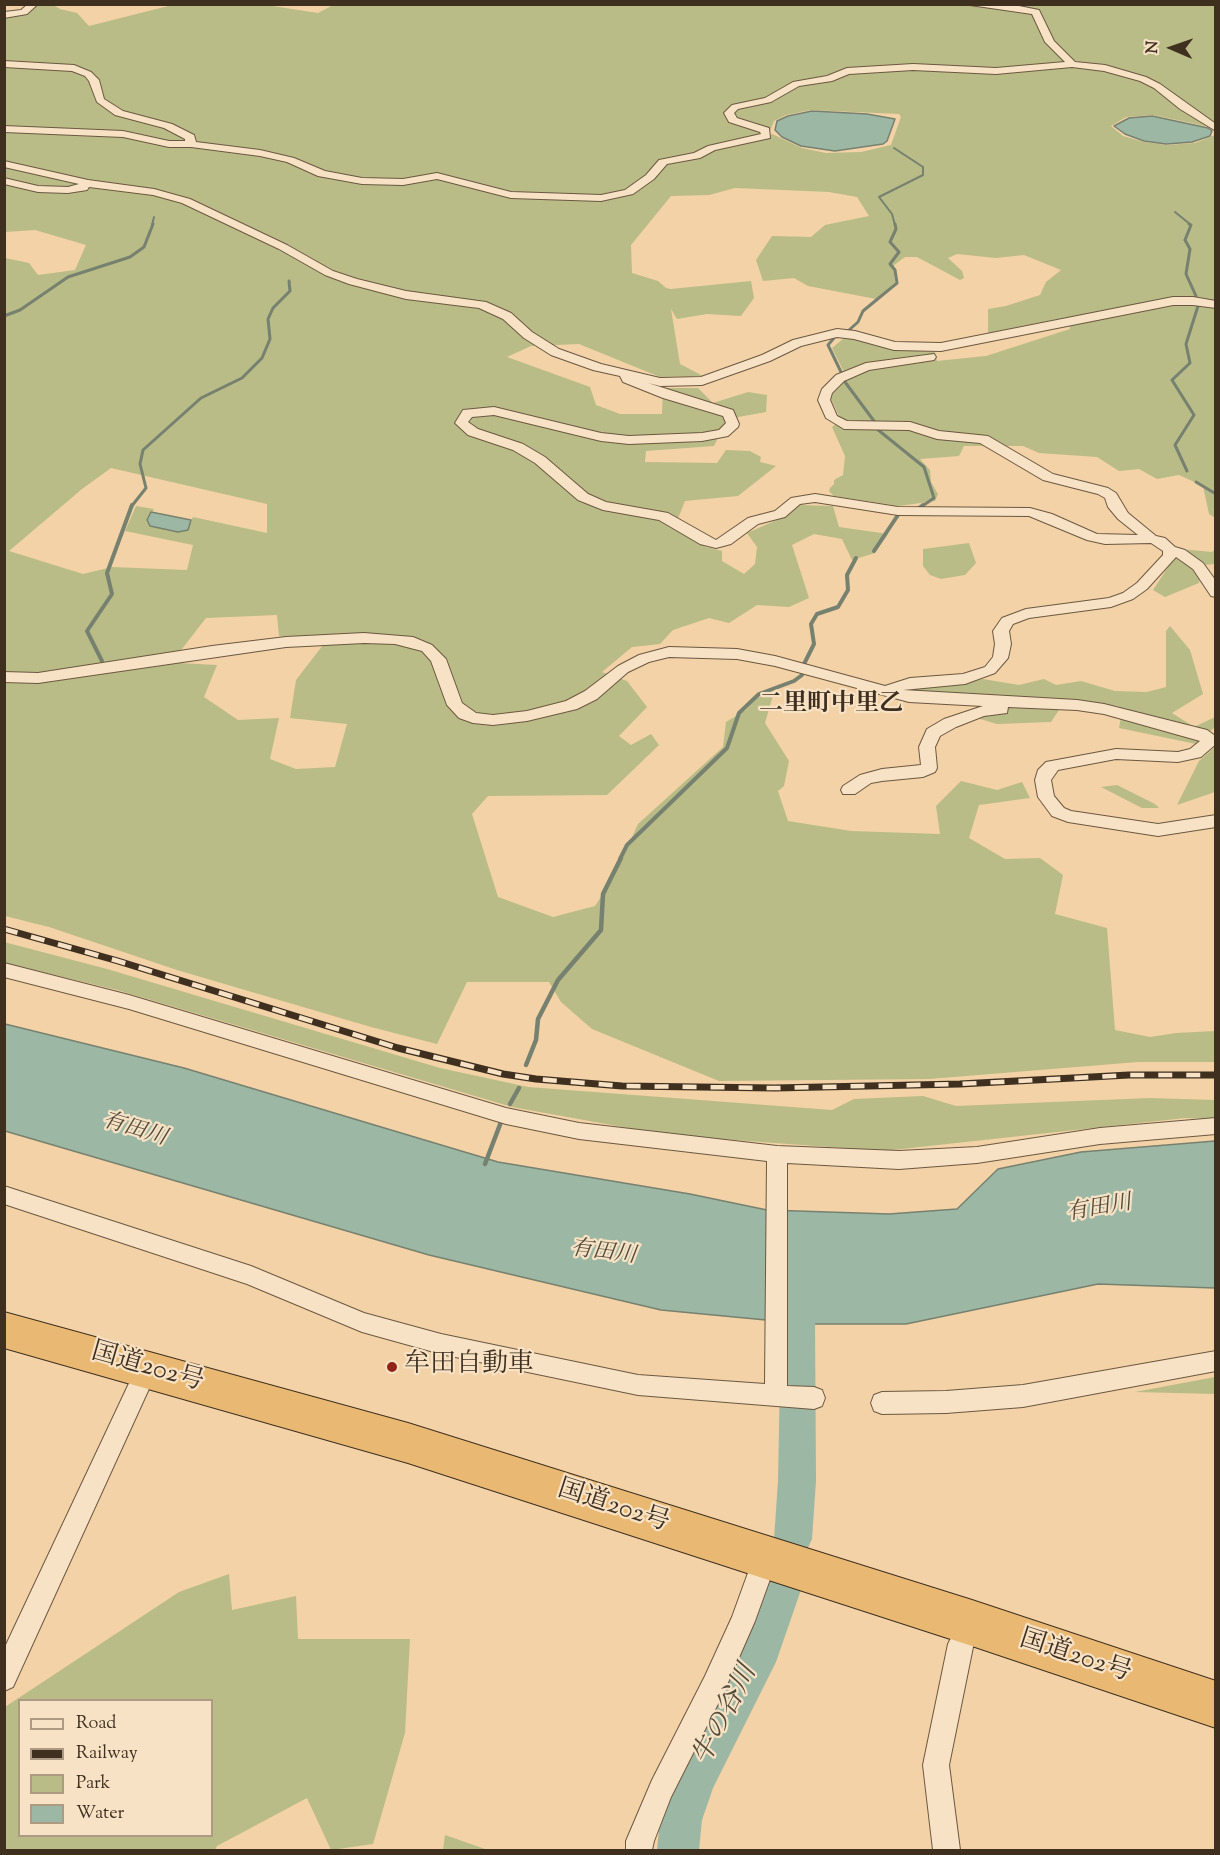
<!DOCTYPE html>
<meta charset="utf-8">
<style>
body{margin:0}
#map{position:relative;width:1220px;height:1855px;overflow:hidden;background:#f2d2a6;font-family:"Sorts Mill Goudy",serif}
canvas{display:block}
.frame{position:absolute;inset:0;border:6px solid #3f2f1f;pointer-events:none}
.legend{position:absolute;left:18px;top:1699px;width:195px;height:138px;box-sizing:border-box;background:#f7e2c5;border:2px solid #ad9a83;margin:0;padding:8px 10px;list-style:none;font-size:18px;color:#3f2f1f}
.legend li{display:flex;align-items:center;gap:12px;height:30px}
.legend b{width:30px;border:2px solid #ad9a83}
.north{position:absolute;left:1142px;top:18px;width:60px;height:60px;-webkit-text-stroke:4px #f7e2c5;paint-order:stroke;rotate:272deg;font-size:16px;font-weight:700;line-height:24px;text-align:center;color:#3f2f1f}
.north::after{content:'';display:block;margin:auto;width:21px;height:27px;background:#3f2f1f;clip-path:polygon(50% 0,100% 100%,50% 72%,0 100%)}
</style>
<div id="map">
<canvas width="1220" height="1855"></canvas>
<div class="frame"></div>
<ul class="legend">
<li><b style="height:8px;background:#f7e2c5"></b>Road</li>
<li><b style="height:8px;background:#3f2f1f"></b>Railway</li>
<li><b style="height:16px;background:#b9bc87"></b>Park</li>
<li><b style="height:16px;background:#9cb8a4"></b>Water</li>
</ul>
<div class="north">N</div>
</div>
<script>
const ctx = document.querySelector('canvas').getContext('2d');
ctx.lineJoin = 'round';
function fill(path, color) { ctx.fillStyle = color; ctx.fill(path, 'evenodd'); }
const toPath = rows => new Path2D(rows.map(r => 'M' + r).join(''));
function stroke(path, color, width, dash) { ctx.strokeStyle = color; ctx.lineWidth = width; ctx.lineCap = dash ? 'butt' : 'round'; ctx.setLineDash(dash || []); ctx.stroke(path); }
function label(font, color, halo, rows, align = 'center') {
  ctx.font = font + ' "Sorts Mill Goudy","Noto Serif JP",serif'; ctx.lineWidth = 4.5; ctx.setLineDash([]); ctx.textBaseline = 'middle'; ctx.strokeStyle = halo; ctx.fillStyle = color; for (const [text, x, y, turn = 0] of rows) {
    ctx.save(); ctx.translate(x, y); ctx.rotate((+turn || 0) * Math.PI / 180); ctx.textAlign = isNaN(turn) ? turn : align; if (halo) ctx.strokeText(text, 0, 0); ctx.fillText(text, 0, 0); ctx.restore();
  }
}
fill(toPath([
 [176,4,266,5,318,13,335,4,1215,5,1215,128,1153,115,1126,117,1111,126,1123,136,1144,142,1167,145,1195,143,1215,135,1215,518,1209,514,1203,486,1179,475,1157,479,1139,469,1119,471,1097,457,1039,453,1023,446,964,446,959,456,920,459,930,470,931,482,938,494,935,501,899,506,834,496,829,491,830,488,834,484,834,480,843,475,845,456,832,427,841,420,830,397,847,378,832,348,844,338,863,340,898,350,935,352,937,361,986,356,1070,329,1068,317,988,333,988,309,1006,306,1040,295,1046,282,1061,270,1024,255,996,258,957,254,948,258,962,271,964,278,960,280,917,257,905,257,894,265,895,282,876,299,808,286,794,278,763,281,756,260,772,236,811,237,825,225,869,216,857,197,829,192,735,188,709,195,671,196,631,245,632,273,658,281,666,288,671,289,751,281,754,298,741,316,707,314,677,319,671,309,680,364,703,376,660,377,579,344,531,346,507,357,590,387,596,405,620,414,662,414,663,388,698,388,713,403,748,392,767,395,766,412,727,419,714,446,646,451,645,462,717,463,726,450,750,451,761,457,760,462,776,466,738,496,685,501,675,526,706,547,722,551,722,561,744,574,755,564,757,547,747,533,786,516,799,505,833,506,839,527,888,534,875,553,852,560,842,539,814,534,792,545,809,598,789,607,757,605,729,623,709,618,673,630,660,644,632,647,602,672,627,681,647,707,619,736,631,745,651,734,659,745,607,795,488,796,472,814,498,897,553,917,595,906,614,877,638,824,723,747,726,722,746,710,757,698,774,692,765,723,789,761,784,786,778,791,788,821,851,831,940,834,936,806,961,781,997,790,1022,782,1030,798,979,805,969,838,1005,859,1040,858,1063,875,1055,914,1107,928,1115,1030,1150,1037,1176,1033,1215,1031,1215,1062,1138,1062,929,1079,719,1081,592,1029,561,1002,549,982,467,982,437,1044,371,1027,177,970,49,927,5,916,5,258,29,263,38,275,75,270,86,245,35,230,5,232,5,17,19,16,38,5,53,5,60,9,77,13,89,26],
 [810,110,899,114,901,117,891,145,861,152,826,153,802,148,772,134,761,141,756,138,770,131,774,121,786,115],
 [111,468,267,504,267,533,193,517,187,530,178,532,150,526,147,520,154,509,136,506,125,531,193,545,187,570,112,567,83,574,9,551,82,489],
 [277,615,279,636,323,645,296,680,290,718,347,724,335,767,296,769,270,759,279,718,238,720,204,697,217,665,179,663,178,654,206,618],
 [969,543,976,563,965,575,941,579,930,575,923,566,923,549],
 [1180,549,1212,552,1215,549,1215,564,1204,565,1199,583,1165,597,1153,590],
 [1170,626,1190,650,1203,694,1172,713,1194,727,1215,717,1215,727,1196,744,1119,728,1121,717,1118,706,1060,699,1061,707,1051,722,997,724,977,718,996,700,906,693,908,686,959,684,983,679,1019,685,1044,679,1056,685,1081,681,1115,691,1147,692,1166,687,1166,631],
 [1215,747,1215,792,1177,805,1199,761],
 [1117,785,1155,804,1159,808,1142,808,1101,787],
 [4,942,107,969,440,1068,528,1087,832,1110,854,1099,923,1096,956,1106,1150,1098,1215,1100,1215,1119,1185,1118,883,1151,667,1135,512,1107,117,990,5,963],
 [1215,1377,1215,1394,1135,1392],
 [229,1574,232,1610,296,1596,298,1639,410,1639,405,1733,373,1844,331,1850,307,1798,217,1846,215,1850,5,1850,5,1707,179,1592],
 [20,1700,212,1700,212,1836,20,1836],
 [445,1835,485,1849,485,1850,443,1850]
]), '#b9bc87');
const water = toPath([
 [812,111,867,114,895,119,887,141,883,144,835,151,801,146,782,137,775,130,777,121,788,116,812,111],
 [1152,116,1208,128,1212,131,1210,136,1192,142,1166,144,1144,141,1125,134,1114,126,1129,118,1152,116],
 [151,512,191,520,188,530,178,532,150,526,147,520,151,512],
 [5,1024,184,1068,498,1162,690,1194,767,1210,889,1214,957,1209,998,1169,1081,1152,1215,1141,1215,1288,1098,1284,906,1324,808,1324,661,1310,429,1255,5,1131,5,1024]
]);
fill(water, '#9cb8a4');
stroke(water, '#77816f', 1.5);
stroke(toPath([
 [894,148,923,167,923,175,879,197,892,214,895,225],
 [1175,212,1191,225],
 [152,225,154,217]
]), '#77816f', 2);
stroke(toPath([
 [1189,224,1191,225,1185,240,1190,249,1186,274,1196,296],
 [4,316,20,310,68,277,130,257,144,247,153,224],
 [848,331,858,322,863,311,897,283,895,270,890,264,899,252,890,242,896,229,895,224],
 [834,338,828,345,842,374],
 [845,382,874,421],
 [877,429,924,467,934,498,921,507],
 [1187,471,1175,445,1194,415,1172,380,1190,363,1186,344,1198,306],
 [1196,482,1216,494],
 [131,507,146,488,140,464,143,450,201,398,242,378,262,358,270,339,268,319,273,308,290,291,289,281]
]), '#77816f', 3);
stroke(toPath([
 [919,508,923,505],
 [874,551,898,515],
 [102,661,87,631,112,594,107,573,132,505],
 [804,664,814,644,811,624,817,614,838,607,848,590,847,575,856,558],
 [620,859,627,845,727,748,739,713,759,694,794,681,802,675]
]), '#77816f', 4);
stroke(toPath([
 [526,1065,536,1040,538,1019,558,980,601,930,603,894,621,858],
 [510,1104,519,1088],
 [485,1164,501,1122]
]), '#77816f', 4.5);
fill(toPath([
 [791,1269,803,1273,808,1284,815,1320,816,1481,812,1539,806,1552,793,1558,780,1552,774,1539,778,1481,781,1320,774,1284,779,1273,791,1269],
 [784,1565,798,1570,803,1584,776,1662,713,1788,702,1820,699,1850,657,1850,660,1820,679,1766,745,1639,770,1570,784,1565]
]), '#9cb8a4');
const street = toPath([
 [28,4,38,4,27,14,4,18,4,12,21,10,28,4],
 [963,4,1009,4,1039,10,1054,41,1075,62,1105,65,1146,77,1160,84,1216,124,1216,131,1180,109,1154,88,1140,81,1104,71,1072,67,996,74,913,70,849,74,832,81,799,86,771,102,738,109,734,113,737,118,769,128,770,138,715,150,700,158,667,164,654,179,633,194,601,201,511,198,437,179,403,185,362,184,318,176,287,162,260,156,191,147,169,147,123,137,4,132,4,126,123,131,169,141,185,141,185,139,164,128,115,115,97,102,89,81,85,76,72,71,4,67,4,61,74,65,91,72,99,80,104,99,123,111,172,124,194,135,196,142,260,150,294,158,325,171,362,178,403,179,437,173,511,192,601,195,625,190,646,175,659,160,694,153,708,146,761,134,760,132,729,122,724,113,732,105,765,98,793,82,827,76,847,68,913,64,996,68,1065,62,1045,42,1032,14,963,4],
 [4,161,88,180,154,189,190,199,287,245,333,271,357,279,406,291,486,302,511,313,532,332,559,349,601,364,660,378,701,377,762,355,793,340,837,329,855,331,895,342,941,343,1173,297,1193,297,1216,301,1216,308,1193,305,1173,305,941,351,894,350,854,339,837,337,801,346,770,361,702,385,660,386,648,383,733,410,739,424,738,427,728,436,702,441,629,444,601,441,494,415,472,417,468,422,478,429,523,444,545,457,588,494,606,502,668,513,716,540,748,518,775,511,791,498,815,494,898,507,1030,508,1052,514,1097,534,1138,535,1118,519,1108,507,1105,498,1098,494,1043,480,980,443,937,439,909,430,844,429,826,418,818,400,822,389,836,375,866,363,934,354,936,357,934,360,869,370,844,381,832,393,830,400,837,416,847,421,910,422,939,431,988,436,1053,474,1108,488,1116,493,1128,513,1156,536,1165,538,1175,547,1185,550,1203,563,1216,581,1216,597,1211,596,1193,569,1176,557,1147,589,1133,599,1111,607,1029,618,1013,624,1009,631,1011,644,1008,658,995,673,965,684,903,690,1077,700,1104,704,1207,730,1214,735,1216,744,1201,757,1178,762,1116,759,1058,770,1051,780,1054,796,1064,808,1071,811,1158,824,1216,815,1216,827,1158,836,1068,822,1052,816,1038,797,1035,780,1038,770,1046,762,1116,749,1178,752,1190,749,1200,741,1104,714,1077,710,1008,707,1007,713,984,716,956,727,940,736,935,747,937,768,935,772,923,777,882,781,871,783,855,794,843,794,841,790,843,786,860,775,882,769,921,765,919,747,927,729,944,719,983,706,909,702,775,666,737,659,669,657,649,662,628,672,597,699,577,709,527,721,493,725,473,723,459,718,447,705,431,661,422,651,395,644,364,643,286,647,38,683,4,682,4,672,38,673,212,646,286,637,364,633,413,637,432,645,446,659,462,703,476,713,493,715,527,711,566,701,585,691,618,666,639,655,669,647,737,649,775,656,885,686,910,678,963,674,985,667,993,657,995,644,993,631,1002,618,1026,609,1109,598,1123,593,1137,583,1163,555,1163,551,1151,543,1105,544,1087,540,1029,516,898,515,815,502,800,504,785,517,758,524,731,544,716,548,700,544,659,520,603,510,578,500,535,463,513,450,468,435,455,423,463,410,494,407,601,433,629,436,702,433,719,430,726,423,723,416,663,398,623,382,620,376,593,370,551,355,524,338,503,319,479,308,406,299,349,284,325,275,279,249,182,203,153,195,89,187,87,190,68,193,38,192,4,184,4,178,38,186,68,187,79,184,4,167,4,161],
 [4,963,129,995,506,1108,579,1123,777,1146,899,1151,977,1147,1100,1128,1216,1118,1216,1134,1100,1144,977,1163,899,1169,787,1163,787,1386,814,1387,822,1390,825,1398,822,1406,814,1409,638,1395,441,1354,362,1332,247,1284,4,1204,4,1186,251,1266,364,1313,441,1334,638,1375,765,1384,767,1161,579,1139,506,1124,129,1009,4,977,4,963],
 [1216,1351,1216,1371,1023,1407,946,1413,882,1414,874,1411,871,1403,874,1395,882,1392,946,1391,1023,1385,1216,1351],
 [147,1359,155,1362,158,1369,13,1687,4,1691,4,1649,139,1362,147,1359],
 [766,1545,775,1548,778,1557,755,1621,723,1694,671,1797,654,1841,652,1850,626,1850,626,1841,652,1780,705,1676,732,1617,757,1548,766,1545],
 [972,1611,981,1614,984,1623,973,1647,949,1765,960,1850,933,1850,923,1765,948,1644,963,1614,972,1611]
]);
const highway = toPath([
 [4,1312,408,1423,972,1600,1216,1681,1216,1728,972,1646,408,1463,4,1348,4,1312]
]);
stroke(street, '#6c5841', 2);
stroke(highway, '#3f2f1f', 2);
fill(street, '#f7e2c5');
fill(highway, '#e9b973');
const rail = toPath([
 [4,929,118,961,398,1048,503,1074,536,1079,622,1086,775,1088,960,1084,1129,1075,1216,1075]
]);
stroke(rail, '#3f2f1f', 7);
stroke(rail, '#f7e2c5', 4.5, [14]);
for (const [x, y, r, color] of [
 [392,1367,6,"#8f2418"]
]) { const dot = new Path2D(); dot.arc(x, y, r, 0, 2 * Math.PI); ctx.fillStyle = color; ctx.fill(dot); stroke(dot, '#f7e2c5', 2); }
label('italic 22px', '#524a3a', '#f7e2c5', [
 ["有田川",134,1131,17],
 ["有田川",1099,1210,-10],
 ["有田川",603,1254,7]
]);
label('bold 24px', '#3f2f1f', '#f7e2c5', [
 ["二里町中里乙",831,706]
]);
label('26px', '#3f2f1f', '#f7e2c5', [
 ["牟田自動車",404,1367]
], 'left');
label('26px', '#3f2f1f', '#f7e2c5', [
 ["国道202号",147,1369,16],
 ["国道202号",613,1508,18],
 ["国道202号",1075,1658,18]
]);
label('italic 27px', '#524a3a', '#f7e2c5', [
 ["牛の谷川",727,1716,-63]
]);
</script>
